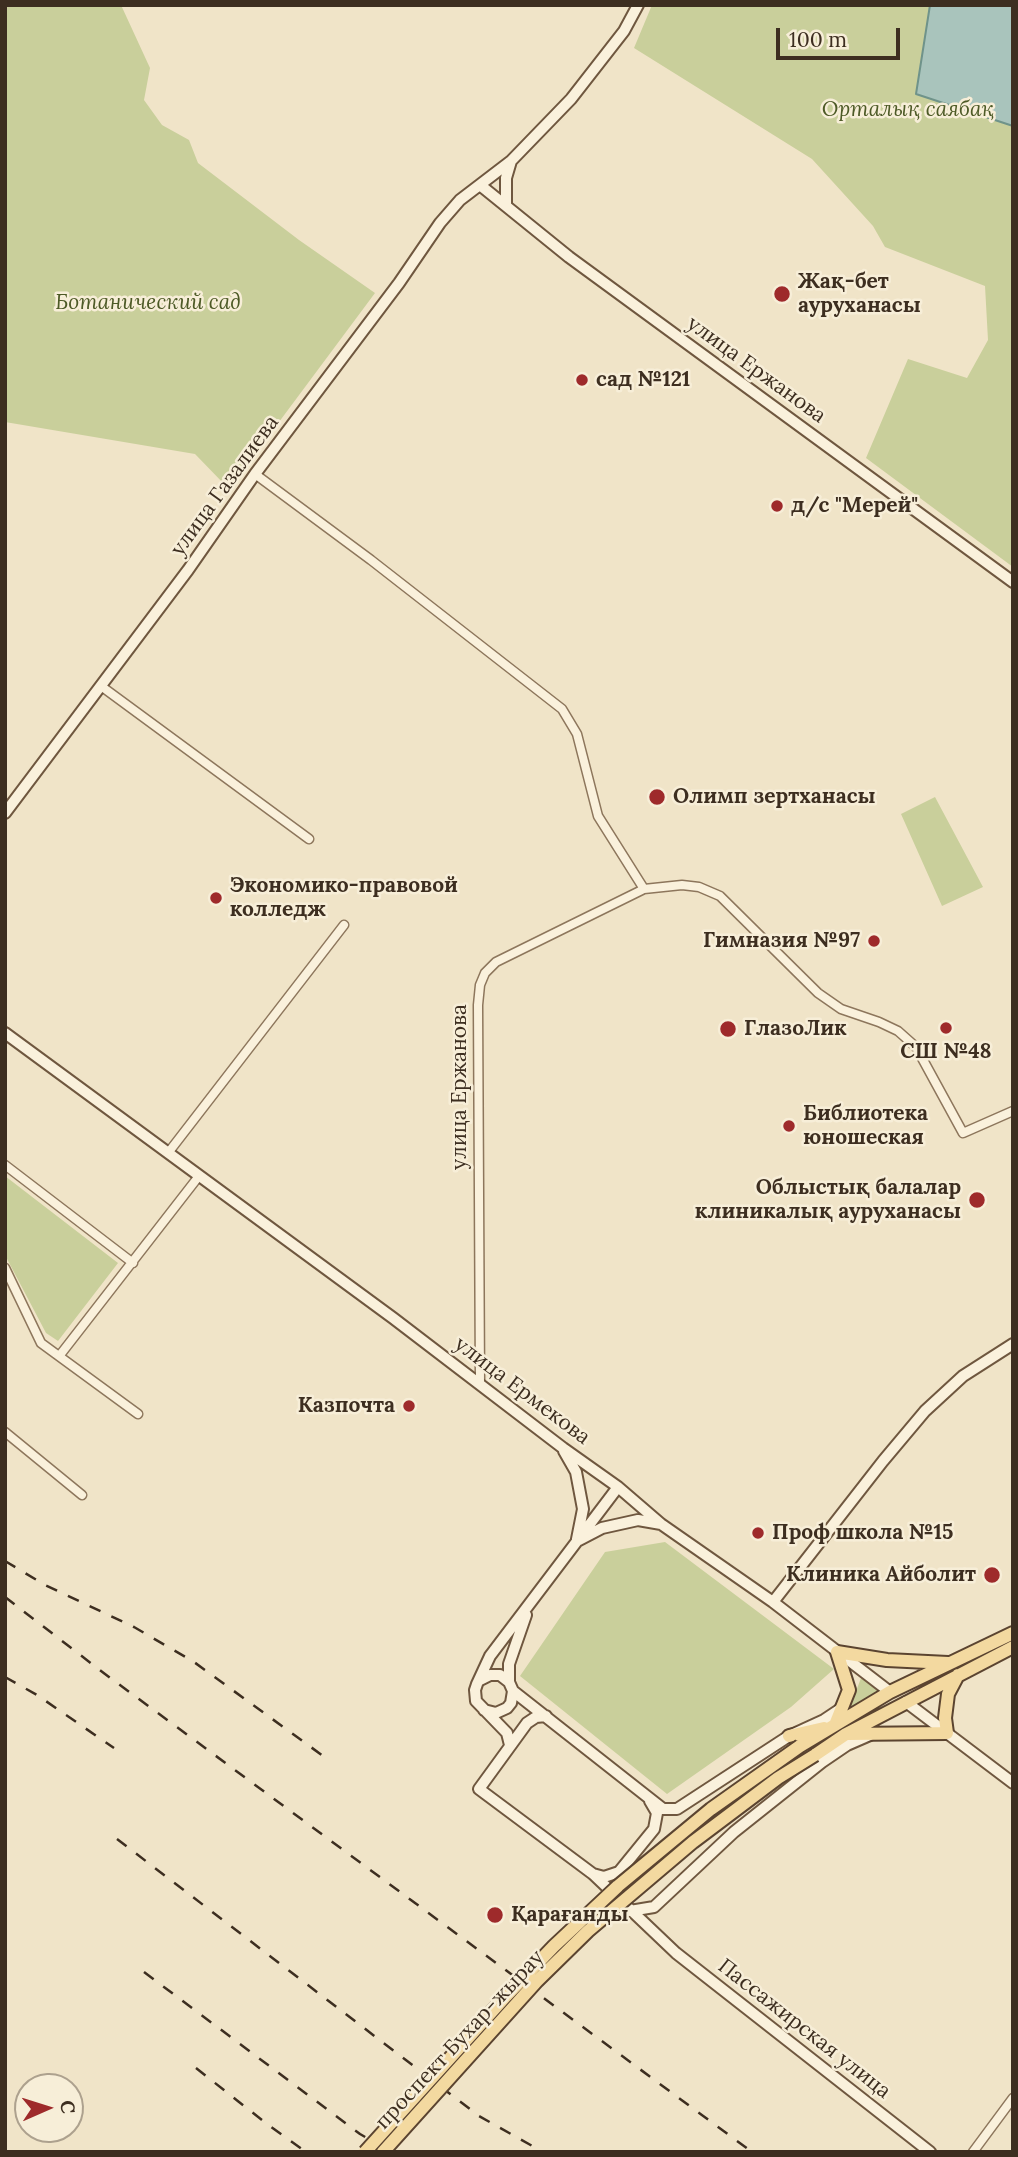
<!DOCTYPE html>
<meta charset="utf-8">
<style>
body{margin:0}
#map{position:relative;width:1018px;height:2157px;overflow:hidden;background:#f0e4c8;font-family:Lora,serif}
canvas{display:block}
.frame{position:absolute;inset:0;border:7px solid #3d2e20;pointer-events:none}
.north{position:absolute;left:14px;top:2073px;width:70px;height:70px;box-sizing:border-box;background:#f7eed8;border:2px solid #ada18e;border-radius:50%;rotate:87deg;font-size:19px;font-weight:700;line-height:28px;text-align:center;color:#3d2e20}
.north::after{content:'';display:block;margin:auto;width:24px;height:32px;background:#9e2a2b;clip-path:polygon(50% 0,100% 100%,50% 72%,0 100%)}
.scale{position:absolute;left:776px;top:28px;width:124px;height:32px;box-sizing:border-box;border:4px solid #3d2e20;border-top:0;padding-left:9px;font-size:21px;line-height:24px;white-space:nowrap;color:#3d2e20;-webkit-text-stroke:5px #f7eed8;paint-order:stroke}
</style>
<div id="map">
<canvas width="1018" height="2157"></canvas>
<div class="frame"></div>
<div class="north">С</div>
<div class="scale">100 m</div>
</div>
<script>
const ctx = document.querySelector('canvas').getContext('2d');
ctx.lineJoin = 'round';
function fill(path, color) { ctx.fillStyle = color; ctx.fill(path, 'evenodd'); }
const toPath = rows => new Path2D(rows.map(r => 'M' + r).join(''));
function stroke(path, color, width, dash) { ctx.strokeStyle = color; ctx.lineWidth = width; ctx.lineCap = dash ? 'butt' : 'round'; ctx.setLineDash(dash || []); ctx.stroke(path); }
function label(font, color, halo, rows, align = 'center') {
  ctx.font = font + ' Lora,serif'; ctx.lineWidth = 5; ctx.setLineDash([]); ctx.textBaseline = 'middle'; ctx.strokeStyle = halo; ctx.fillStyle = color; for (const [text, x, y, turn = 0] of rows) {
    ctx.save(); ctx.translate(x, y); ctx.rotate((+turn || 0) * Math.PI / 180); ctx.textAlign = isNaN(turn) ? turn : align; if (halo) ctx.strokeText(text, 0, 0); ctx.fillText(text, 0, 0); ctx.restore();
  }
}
fill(toPath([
 [5,5,121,5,150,68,144,100,162,125,189,140,198,163,299,240,375,293,244,469,226,486,195,454,5,422],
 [652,5,1013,5,1013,567,866,458,908,359,967,378,988,340,985,286,885,247,873,226,812,159,634,48],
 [935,797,983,887,942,906,901,814],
 [5,1176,118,1263,58,1341,46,1333,5,1255],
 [665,1542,834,1669,791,1707,667,1794,520,1676,605,1552],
 [861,1678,880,1692,849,1710]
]), '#c9cf9b');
const water = toPath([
 [930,5,1013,5,1013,126,916,94,930,5]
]);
fill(water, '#a9c4bc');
stroke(water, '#6f938a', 2);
const street = toPath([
 [255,474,371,560,562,709,577,734,598,816,644,889],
 [101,686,309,839],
 [168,1153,344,925],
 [5,1165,133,1263],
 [5,1268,41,1343,138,1414],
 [60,1355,199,1176],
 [480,1383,478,1005,480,985,485,973,496,962,644,889,682,885,699,887,720,896,818,993,841,1009,879,1022,898,1031,916,1047,963,1133,1013,1111],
 [5,1432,82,1495],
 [973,2152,1013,2098]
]);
const secondary = toPath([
 [480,185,569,257,1013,582],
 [506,205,506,178,511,161],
 [5,813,188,570,255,474,399,283,440,223,460,200,511,161,571,99,624,31,638,5],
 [5,1033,393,1318,563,1448,618,1487,661,1524,773,1602,890,1692],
 [564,1451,576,1472,583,1509,577,1539],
 [579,1540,602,1528,638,1520,661,1524],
 [773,1602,883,1461,925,1411,963,1376,1013,1344],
 [480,1680,490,1675,500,1675,509,1682,513,1691,511,1703,507,1708,496,1713,484,1710],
 [509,1682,509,1664,526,1615],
 [513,1691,663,1809,677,1809,789,1736,824,1720,842,1708],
 [906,1702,1013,1783],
 [546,1716,536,1717,527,1723,479,1789,593,1874,676,1953,930,2152],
 [510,1745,507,1733,476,1701,475,1690,477,1684,490,1656,618,1487],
 [593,1874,604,1877,619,1872,654,1829,657,1813,650,1801],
 [630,1911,654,1907,734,1832,822,1762,847,1745,870,1735]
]);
const primary = toPath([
 [837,1652,887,1660,948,1663],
 [835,1725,849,1690,837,1652],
 [847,1734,947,1733,945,1718,948,1694,958,1675],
 [789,1736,824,1728],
 [800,1746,890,1692,1013,1633],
 [815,1755,846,1734,1013,1647]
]);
stroke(street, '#8d765c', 11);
stroke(secondary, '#6f573f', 14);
stroke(primary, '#5b4430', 16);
stroke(street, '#faf1dc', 8);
stroke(secondary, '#faf1dc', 10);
stroke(primary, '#f3d9a0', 12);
stroke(toPath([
 [5,1561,45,1585,134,1627,194,1662,330,1761],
 [5,1597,105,1674,752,2152],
 [5,1677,37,1695,114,1748],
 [117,1839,479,2116,543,2152],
 [144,1972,360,2134,391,2152],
 [196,2068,267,2124,306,2152]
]), '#3d2e20', 2.5, [12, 12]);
const primaryBridge = toPath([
 [365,2152,506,1996,554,1946,618,1886,711,1809,800,1746],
 [383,2152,537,1981,588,1931,693,1842,778,1778,815,1755]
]);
stroke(primaryBridge, '#5b4430', 16, []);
stroke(primaryBridge, '#f3d9a0', 12);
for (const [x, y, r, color] of [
 [782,294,9,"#9e2a2b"],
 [582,380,7,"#9e2a2b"],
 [777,506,7,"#9e2a2b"],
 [657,797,9,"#9e2a2b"],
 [216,898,7,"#9e2a2b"],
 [874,941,7,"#9e2a2b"],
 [946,1028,7,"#9e2a2b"],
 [728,1029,9,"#9e2a2b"],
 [789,1126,7,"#9e2a2b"],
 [977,1200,9,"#9e2a2b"],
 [409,1406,7,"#9e2a2b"],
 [758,1533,7,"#9e2a2b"],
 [992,1575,9,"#9e2a2b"],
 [495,1915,9,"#9e2a2b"]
]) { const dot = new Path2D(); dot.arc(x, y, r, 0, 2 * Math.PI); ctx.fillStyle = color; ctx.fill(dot); stroke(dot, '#f7eed8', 2.5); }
label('italic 21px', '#4d5a26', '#f7eed8', [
 ["Орталық саябақ",908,110],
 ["Ботанический сад",148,303]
]);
label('bold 21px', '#3d2e20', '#f7eed8', [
 ["Жақ-бет",798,282],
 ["ауруханасы",798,306],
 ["сад №121",596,380],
 ["д/с \"Мерей\"",791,506],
 ["Олимп зертханасы",673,797],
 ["Экономико-правовой",230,886],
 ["колледж",230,910],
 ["Гимназия №97",860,941,"right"],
 ["ГлазоЛик",744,1029],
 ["СШ №48",946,1052,"center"],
 ["Библиотека",803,1114],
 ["юношеская",803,1138],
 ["Облыстық балалар",961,1188,"right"],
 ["клиникалық ауруханасы",961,1212,"right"],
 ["Казпочта",395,1406,"right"],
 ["Проф школа №15",772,1533],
 ["Клиника Айболит",976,1575,"right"],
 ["Қарағанды",511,1915]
], 'left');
label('21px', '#3d2e20', '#f7eed8', [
 ["улица Ержанова",756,370,36],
 ["улица Газалиева",225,486,-54],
 ["улица Ержанова",460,1087,-90],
 ["улица Ермекова",522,1391,37],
 ["Пассажирская улица",804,2029,38],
 ["проспект Бухар-жырау",460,2040,-47]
]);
</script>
